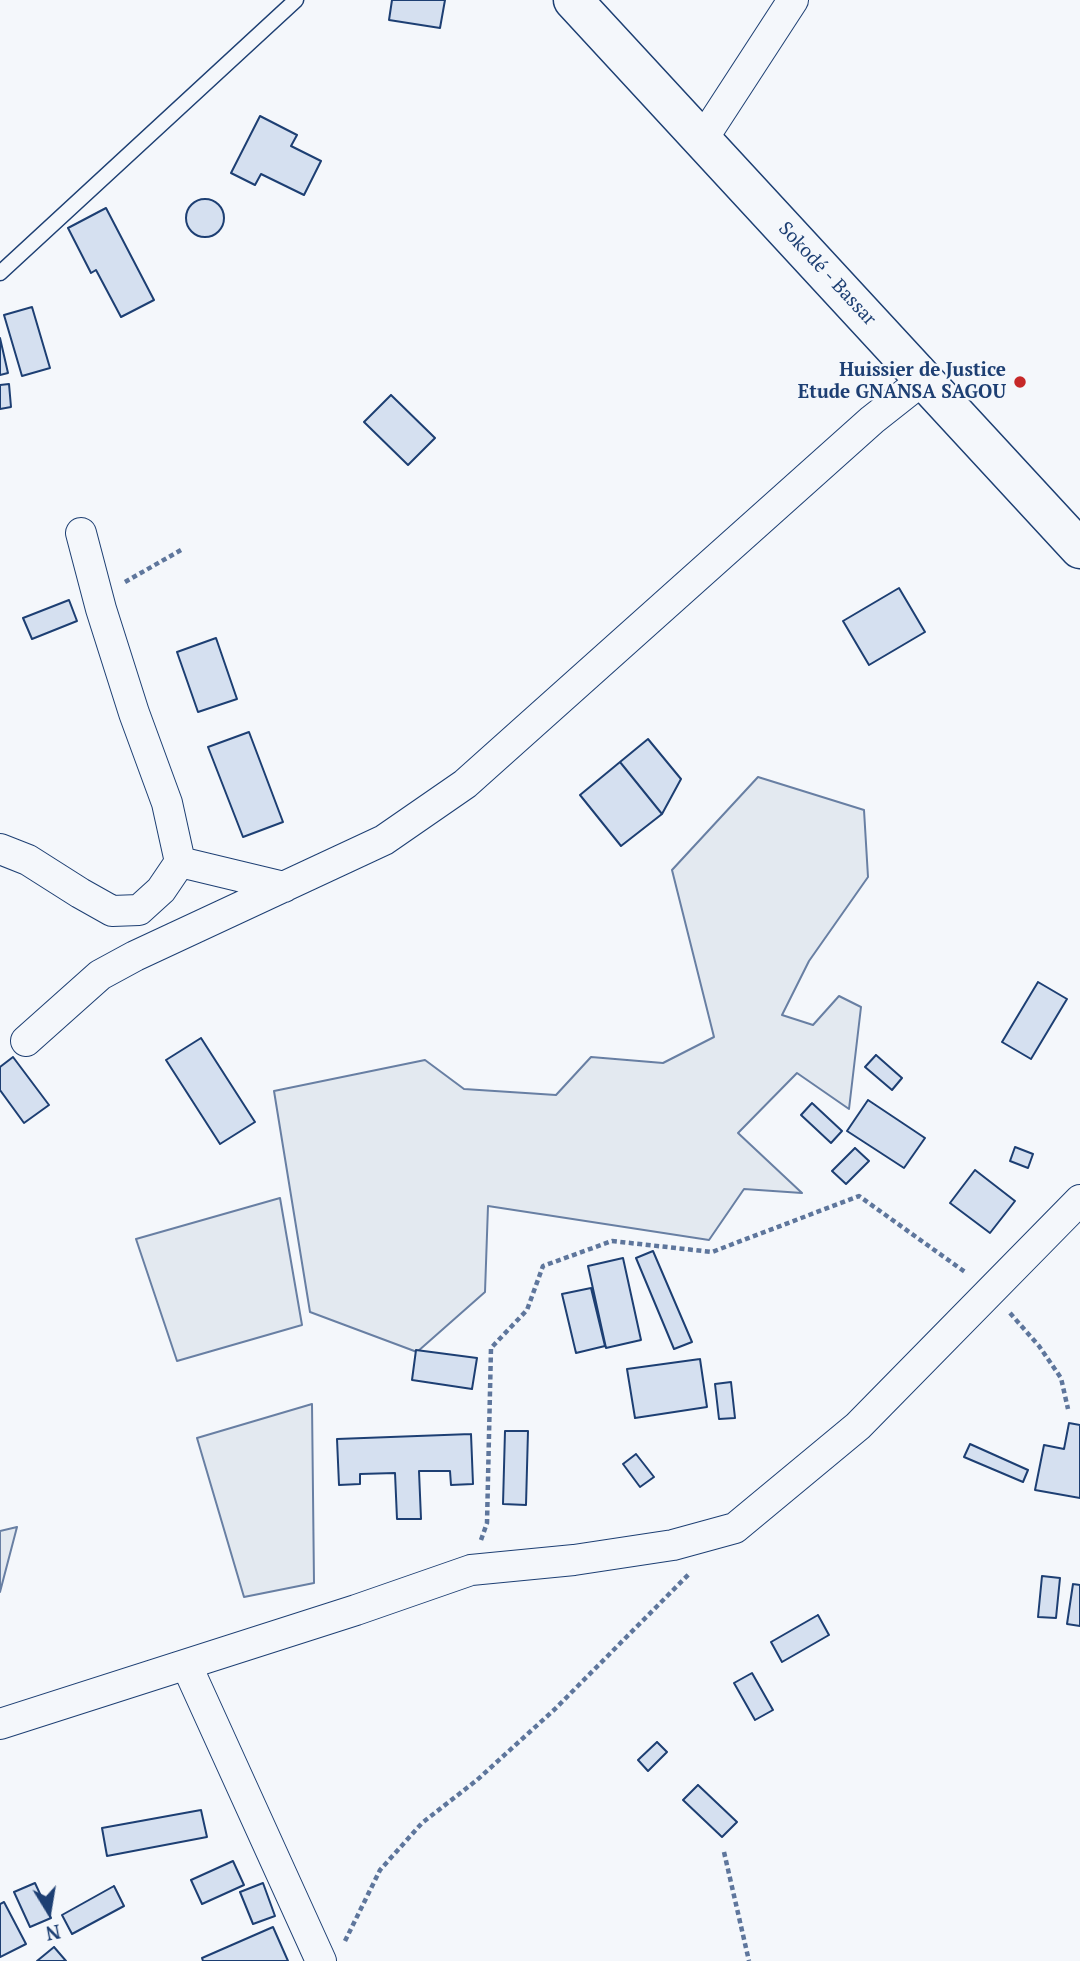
<!DOCTYPE html>
<meta charset="utf-8">
<style>
body{margin:0}
#map{position:relative;width:1080px;height:1961px;overflow:hidden;background:#f4f7fb;font-family:"PT Serif",serif}
canvas{display:block}
.north{position:absolute;left:14px;top:1877px;width:70px;height:70px;-webkit-text-stroke:5px #f4f7fb;paint-order:stroke;rotate:169deg;font-size:19px;font-weight:700;line-height:28px;text-align:center;color:#1d3f73}
.north::after{content:'';display:block;margin:auto;width:24px;height:32px;background:#1d3f73;clip-path:polygon(50% 0,100% 100%,50% 72%,0 100%)}
</style>
<div id="map">
<canvas width="1080" height="1961"></canvas>
<div class="north">N</div>
</div>
<script>
const ctx = document.querySelector('canvas').getContext('2d');
ctx.lineJoin = 'round';
function fill(path, color) { ctx.fillStyle = color; ctx.fill(path, 'evenodd'); }
const toPath = rows => new Path2D(rows.map(r => 'M' + r).join(''));
function stroke(path, color, width, dash) { ctx.strokeStyle = color; ctx.lineWidth = width; ctx.lineCap = dash ? 'butt' : 'round'; ctx.setLineDash(dash || []); ctx.stroke(path); }
function label(font, color, halo, rows, align = 'center') {
  ctx.font = font + ' "PT Serif",serif'; ctx.lineWidth = 5; ctx.setLineDash([]); ctx.textBaseline = 'middle'; ctx.strokeStyle = halo; ctx.fillStyle = color; for (const [text, x, y, turn = 0] of rows) {
    ctx.save(); ctx.translate(x, y); ctx.rotate((+turn || 0) * Math.PI / 180); ctx.textAlign = isNaN(turn) ? turn : align; if (halo) ctx.strokeText(text, 0, 0); ctx.fillText(text, 0, 0); ctx.restore();
  }
}
const green = toPath([
 [758,777,864,810,868,877,809,961,782,1015,813,1025,839,996,861,1007,849,1109,797,1073,738,1133,802,1193,744,1189,709,1240,488,1206,485,1292,417,1352,310,1312,274,1091,425,1060,464,1089,556,1095,591,1057,663,1063,714,1037,672,870,758,777],
 [280,1198,302,1325,177,1361,136,1239,280,1198],
 [312,1404,314,1583,244,1597,197,1438,312,1404],
 [17,1527,0,1592,0,1531,17,1527]
]);
fill(green, '#e3e9f0');
stroke(green, '#687fa3', 2);
const building = toPath([
 [392,0,445,0,440,28,389,20,392,0],
 [260,116,297,135,291,146,321,161,304,195,261,174,255,185,231,173,260,116],
 '186 218a19 19 0 1 1 38 0a19 19 0 1 1-38 0Z',
 [106,208,154,300,121,317,96,270,91,273,68,228,106,208],
 [32,307,50,368,22,376,4,315,32,307],
 [0,338,8,373,0,375,0,338],
 [9,384,11,407,0,409,0,385,9,384],
 [391,395,435,438,408,465,364,422,391,395],
 [899,588,925,632,869,665,843,621,899,588],
 [69,600,77,621,32,639,23,618,69,600],
 [216,638,237,699,198,712,177,652,216,638],
 [249,732,283,822,243,837,208,747,249,732],
 [648,739,681,779,662,814,620,762,648,739],
 [620,762,662,814,621,846,580,795,620,762],
 [1038,982,1067,999,1031,1059,1002,1042,1038,982],
 [201,1038,255,1122,220,1144,166,1060,201,1038],
 [876,1055,902,1078,892,1090,865,1067,876,1055],
 [13,1057,49,1105,24,1123,0,1090,0,1067,13,1057],
 [868,1100,925,1138,904,1168,847,1131,868,1100],
 [812,1103,842,1131,831,1143,801,1115,812,1103],
 [1015,1147,1033,1154,1028,1168,1010,1161,1015,1147],
 [855,1148,869,1161,846,1184,832,1171,855,1148],
 [975,1170,1015,1201,990,1233,950,1203,975,1170],
 [653,1251,692,1342,674,1349,636,1258,653,1251],
 [623,1258,641,1340,606,1348,588,1266,623,1258],
 [591,1288,605,1346,576,1353,562,1294,591,1288],
 [416,1350,477,1358,472,1389,412,1380,416,1350],
 [700,1359,707,1407,635,1418,627,1369,700,1359],
 [731,1382,735,1418,719,1419,715,1384,731,1382],
 [1069,1423,1080,1425,1080,1498,1035,1490,1044,1445,1064,1449,1069,1423],
 [505,1431,528,1431,526,1505,503,1504,505,1431],
 [471,1434,473,1484,451,1485,450,1471,419,1471,421,1519,397,1519,395,1473,360,1474,360,1484,339,1485,337,1439,471,1434],
 [970,1444,1028,1470,1023,1482,964,1457,970,1444],
 [636,1454,654,1477,640,1487,623,1464,636,1454],
 [1042,1576,1060,1578,1056,1618,1038,1617,1042,1576],
 [1073,1584,1080,1585,1080,1626,1067,1624,1073,1584],
 [818,1615,829,1635,782,1662,771,1642,818,1615],
 [752,1673,773,1710,755,1720,734,1683,752,1673],
 [657,1742,667,1752,648,1771,638,1760,657,1742],
 [698,1785,737,1822,722,1837,683,1800,698,1785],
 [201,1810,207,1837,107,1856,102,1828,201,1810],
 [233,1861,244,1885,202,1904,191,1880,233,1861],
 [35,1883,51,1918,30,1927,14,1892,35,1883],
 [263,1883,275,1916,253,1924,240,1892,263,1883],
 [114,1886,124,1906,72,1934,62,1915,114,1886],
 [4,1902,26,1944,0,1957,0,1904,4,1902],
 [273,1927,288,1961,203,1961,202,1958,273,1927],
 [54,1947,66,1961,37,1961,54,1947]
]);
fill(building, '#d5e0f0');
stroke(building, '#1d3f73', 2);
const service = toPath([
 [0,273,296,0]
]);
const minor = toPath([
 [702,140,793,0],
 [81,533,101,609,134,713,167,803,180,862],
 [0,849,28,860,80,893,112,911,139,910,161,890,180,862,284,887],
 [26,1041,100,975,135,956,384,840,465,784,872,420,924,379],
 [187,1666,321,1961],
 [0,1724,356,1610,471,1570,574,1560,673,1545,735,1528,858,1426,1080,1200]
]);
const primary = toPath([
 [573,0,1080,549]
]);
stroke(service, '#1d3f73', 17);
stroke(minor, '#1d3f73', 32);
stroke(primary, '#1d3f73', 41);
stroke(toPath([
 [125,582,181,550],
 [1010,1313,1039,1346,1061,1378,1068,1409],
 [481,1540,487,1523,491,1348,527,1310,543,1266,612,1241,712,1252,859,1196,965,1272],
 [724,1852,749,1961],
 [345,1941,380,1870,422,1823,477,1780,555,1709,690,1573]
]), '#5e769c', 4.5, [5, 3.5]);
stroke(service, '#f4f7fb', 14);
stroke(minor, '#f4f7fb', 30);
stroke(primary, '#f4f7fb', 38);
for (const [x, y, r, color] of [
 [1020,382,7,"#c62828"]
]) { const dot = new Path2D(); dot.arc(x, y, r, 0, 2 * Math.PI); ctx.fillStyle = color; ctx.fill(dot); stroke(dot, '#f4f7fb', 2.5); }
label('19px', '#1d3f73', '#f4f7fb', [
 ["Sokodé - Bassar",827,274,47]
]);
label('bold 19px', '#1d3f73', '#f4f7fb', [
 ["Huissier de Justice",1006,371],
 ["Etude GNANSA SAGOU",1006,393]
], 'right');
</script>
